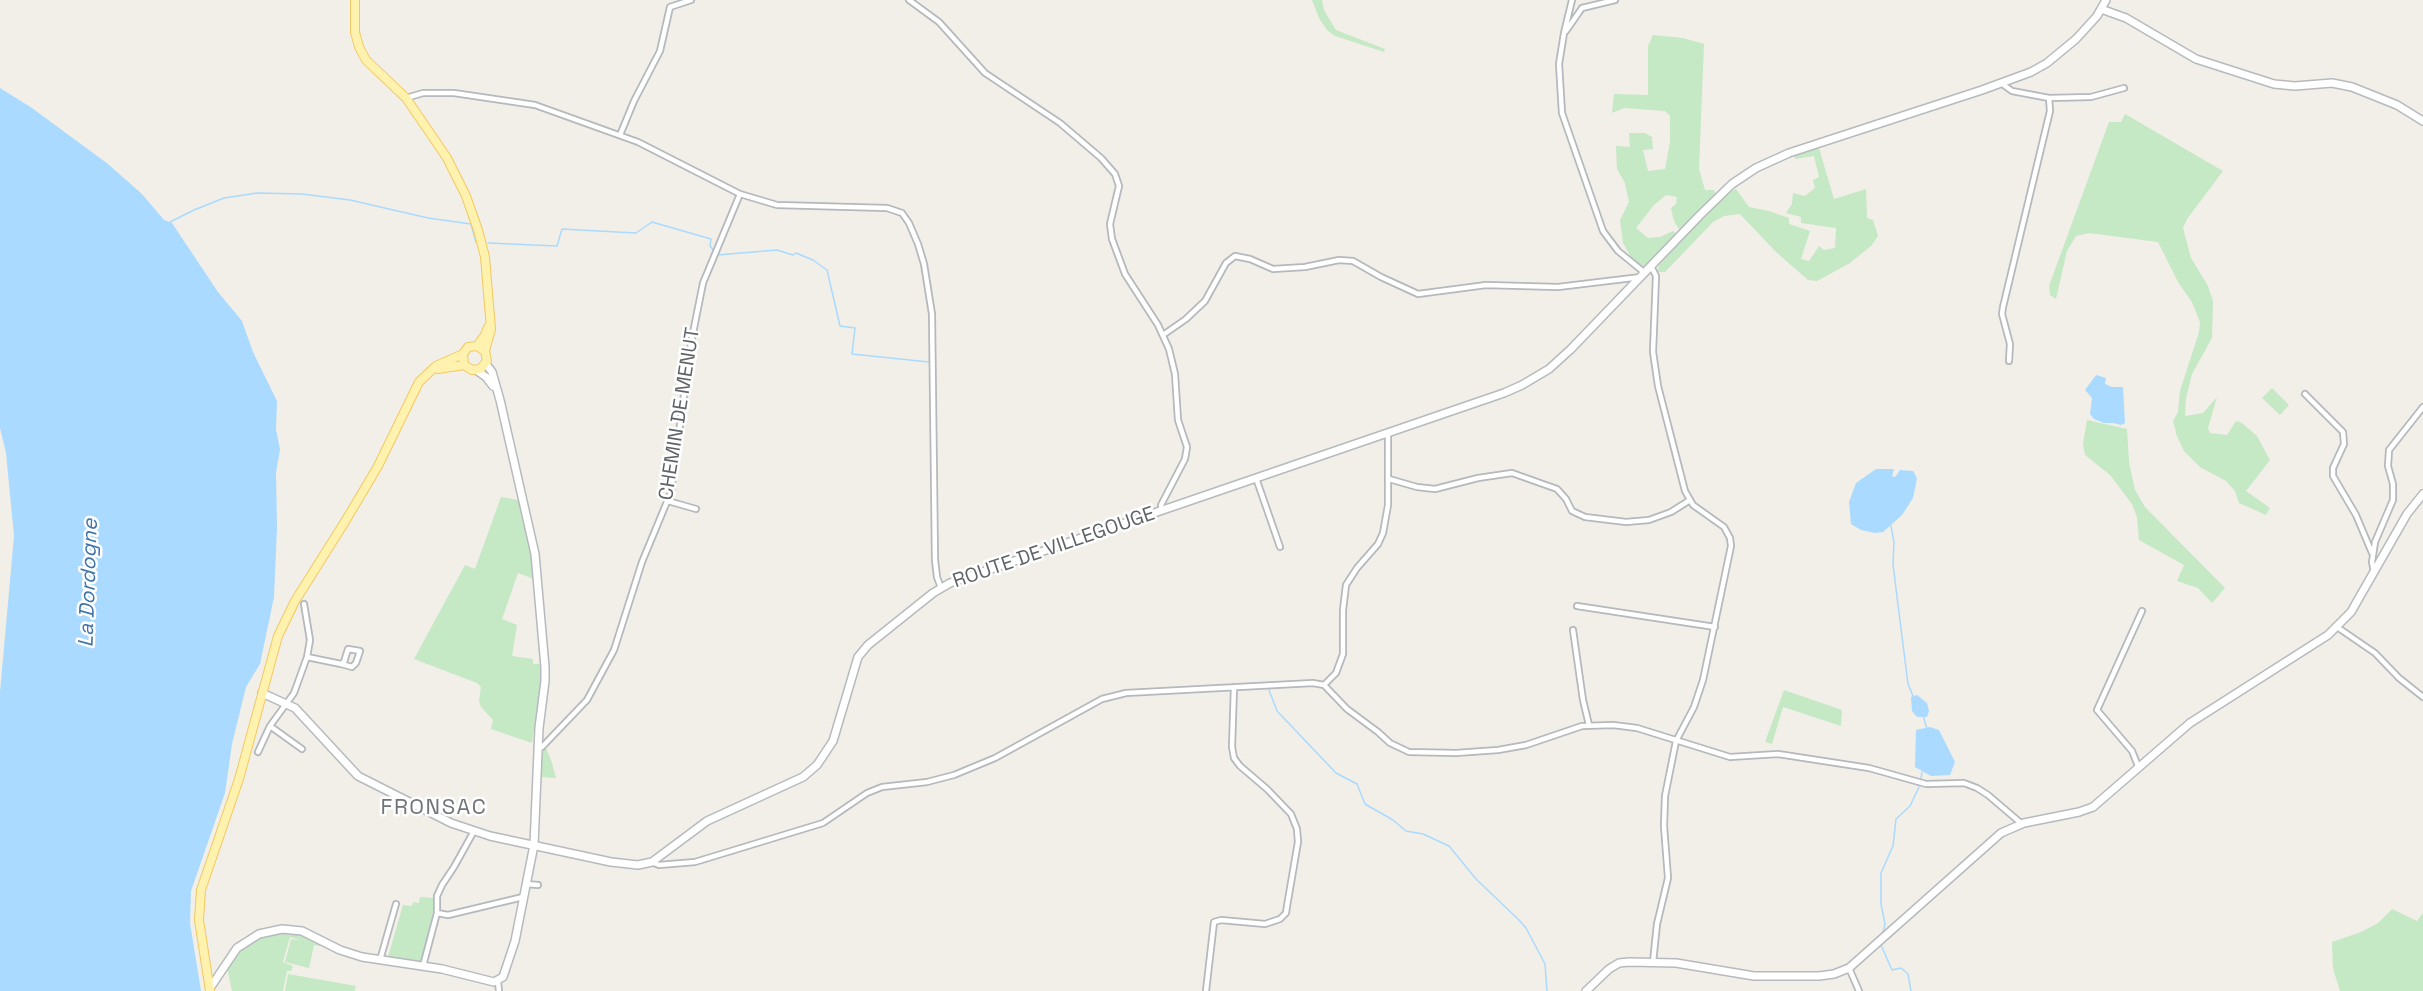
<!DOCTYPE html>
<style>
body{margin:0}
canvas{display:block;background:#f1efe8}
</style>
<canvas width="2423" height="991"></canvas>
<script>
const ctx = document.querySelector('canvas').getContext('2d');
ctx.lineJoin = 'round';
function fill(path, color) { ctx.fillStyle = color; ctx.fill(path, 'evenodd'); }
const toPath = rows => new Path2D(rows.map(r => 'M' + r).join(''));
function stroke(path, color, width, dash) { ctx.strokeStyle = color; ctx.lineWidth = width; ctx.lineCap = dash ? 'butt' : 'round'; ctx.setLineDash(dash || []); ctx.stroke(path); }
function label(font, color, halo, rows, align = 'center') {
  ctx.font = font + ' "Space Grotesk",sans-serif'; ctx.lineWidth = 5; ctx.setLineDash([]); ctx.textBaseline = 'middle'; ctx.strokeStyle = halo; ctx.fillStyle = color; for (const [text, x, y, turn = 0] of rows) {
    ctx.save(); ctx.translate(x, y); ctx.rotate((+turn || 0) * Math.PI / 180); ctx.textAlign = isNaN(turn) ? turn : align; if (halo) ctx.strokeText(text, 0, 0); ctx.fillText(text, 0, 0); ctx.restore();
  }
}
fill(toPath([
 [1312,0,1322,0,1324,10,1336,30,1385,49,1384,52,1335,36,1328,31,1320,20],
 [1653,35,1683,38,1704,44,1699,169,1705,190,1714,190,1716,197,1707,203,1681,232,1674,221,1671,208,1676,204,1677,197,1666,195,1654,205,1636,228,1648,238,1660,237,1673,231,1678,235,1646,268,1632,259,1623,243,1620,220,1629,202,1625,183,1617,169,1616,146,1630,147,1629,133,1645,133,1652,137,1653,149,1643,150,1648,171,1665,169,1670,142,1670,116,1665,111,1624,108,1612,113,1614,94,1648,95,1648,46],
 [2125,114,2223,171,2187,219,2183,228,2191,258,2208,286,2213,301,2212,338,2192,374,2186,398,2185,416,2203,413,2217,397,2208,428,2210,433,2227,435,2236,421,2242,423,2257,436,2270,460,2246,491,2270,508,2266,515,2239,503,2235,491,2226,481,2200,467,2184,451,2177,436,2173,421,2178,412,2180,391,2199,332,2200,322,2192,302,2178,282,2158,242,2089,233,2076,236,2067,251,2056,299,2050,295,2049,286,2109,122,2121,122],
 [1819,148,1834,199,1866,189,1867,218,1873,220,1878,236,1871,246,1850,263,1817,281,1808,280,1776,252,1740,214,1724,216,1713,222,1665,272,1657,272,1659,265,1722,197,1736,189,1749,207,1769,211,1789,218,1789,224,1810,231,1801,259,1809,261,1819,246,1824,250,1835,248,1836,228,1801,223,1801,217,1786,213,1792,204,1793,193,1805,196,1815,188,1813,180,1819,177,1814,156,1795,159,1795,156],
 [2272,388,2289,405,2280,415,2262,398],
 [2087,420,2127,429,2129,462,2135,490,2145,507,2225,588,2212,603,2198,588,2177,581,2184,565,2139,540,2137,517,2132,504,2110,475,2085,455,2083,444],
 [501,497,518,500,532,559,534,579,518,573,502,619,517,625,512,656,533,659,533,664,540,664,541,680,532,743,491,729,493,720,481,707,479,701,481,687,477,683,414,659,465,565,475,569],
 [1784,690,1842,710,1841,726,1783,707,1772,744,1765,742],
 [546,748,552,763,556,778,540,777,540,753],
 [420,897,435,898,433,912,421,962,388,957,403,905,412,906,413,902,419,903],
 [2392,909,2417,921,2423,913,2423,991,2340,991,2333,969,2332,942,2361,932,2378,923],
 [291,932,321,943,320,946,314,945,309,968,285,962,291,939,302,941,290,937,283,962,293,966,291,971,287,971,283,991,232,991,227,968,243,946,267,933],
 [288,974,356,986,355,991,285,991]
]), '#c5e8c5');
fill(toPath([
 [0,88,32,108,108,164,142,194,164,220,172,223,218,292,242,321,253,352,277,401,276,429,280,450,276,472,277,528,274,597,260,664,246,687,232,744,225,793,191,891,190,923,201,991,0,991,0,692,14,536,6,453,0,428],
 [2096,375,2106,378,2105,384,2112,387,2123,387,2125,423,2121,425,2113,423,2104,423,2094,419,2090,414,2092,398,2085,390],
 [1876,469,1894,469,1892,476,1895,477,1900,470,1913,471,1917,478,1913,498,1902,515,1883,532,1875,533,1861,530,1851,524,1849,502,1856,483],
 [1917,695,1927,703,1929,711,1927,717,1917,717,1912,711,1911,697],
 [1930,727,1939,730,1955,762,1950,775,1931,776,1915,767,1916,730]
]), '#aadaff');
stroke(toPath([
 [170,222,194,210,224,198,257,193,302,194,350,200,428,218,471,224,476,242],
 [488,243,557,246,562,229,636,233,652,222,711,239,710,246,714,251],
 [717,255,777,250,793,255,796,253,813,260,827,270,840,326,855,328,852,354,929,362],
 [1891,526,1894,542,1893,564,1897,597,1908,684,1913,696],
 [1269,690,1277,711,1336,773,1357,784,1365,804,1393,820,1406,831,1423,834,1449,846,1476,879,1519,920,1526,928,1545,964,1547,991],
 [1923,716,1927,729],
 [1921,779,1922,772],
 [1879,936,1883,933,1885,924,1881,904,1881,873,1893,846,1896,819,1910,806,1919,787],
 [1881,945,1892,970,1901,968,1908,974,1911,991]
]), '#aadaff', 1.5);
const street = toPath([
 [909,0,939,22,985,73,1060,123,1101,158,1115,174,1119,186,1110,224,1112,239,1125,274,1158,325,1169,349,1175,374,1178,420,1187,447,1185,459,1161,505,1162,510],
 [1572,0,1564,33,1559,64,1562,113,1603,231,1618,251,1645,273],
 [1582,8,1615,0],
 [1566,31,1582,8],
 [2001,83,2012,91,2049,98,2091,97,2124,88],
 [406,98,423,93,454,93,535,105,638,142,740,194,777,205,887,208,902,213,909,223,918,244,924,264,932,314,935,560,937,577,941,588],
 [620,135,634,101,660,51,670,7,691,0],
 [1651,266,1656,276,1653,352,1658,386,1685,491,1693,505,1724,527,1730,538,1731,546,1703,680,1694,707,1676,741,1665,796,1664,826,1668,878,1657,924,1653,962],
 [1163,335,1186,319,1205,301,1226,263,1235,256,1250,259,1273,269,1305,267,1339,260,1353,261,1381,277,1418,294,1486,285,1558,287,1641,277],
 [2009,361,2010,344,2002,314,2003,307,2050,111,2049,98],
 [2305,394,2343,432,2344,444,2333,468,2333,476,2356,515,2372,553],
 [1256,478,1280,547],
 [1389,479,1417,487,1435,489,1478,478,1512,473,1557,489,1566,499,1572,511,1585,517,1626,522,1649,520,1671,512,1690,500],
 [668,501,696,509],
 [2374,572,2372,562,2375,542,2393,500,2393,484,2388,466,2389,450,2423,407],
 [1577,606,1715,627],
 [2337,627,2375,653,2399,678,2423,697],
 [1573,630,1583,700,1589,725],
 [307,657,341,664,344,662,348,649,360,651,356,663,352,667,341,664],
 [1324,685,1347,709,1378,732,1390,743,1409,752,1456,753,1498,750,1526,745,1582,726,1613,725,1637,728,1730,757,1778,754,1869,768,1926,784,1964,783,1977,788,1988,795,2022,824],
 [270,726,302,749],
 [538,749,542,747,587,700,614,650,642,562,671,492,691,343,703,283,740,194],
 [258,752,270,726,294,693,307,657,310,640,304,604],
 [2138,766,2132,751,2097,710,2142,611],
 [474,831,454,867,442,885,437,896,437,913,448,915,523,897],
 [652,862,659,865,695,862,823,823,867,793,882,787,927,782,954,775,995,758,1102,699,1126,693,1313,683,1324,685,1336,673,1343,654,1343,610,1346,585,1357,568,1378,544,1383,533,1388,505,1388,433],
 [526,884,538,885],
 [380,960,396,904],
 [423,966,437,913],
 [1849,968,1859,991],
 [498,982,499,991],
 [1206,991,1214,922,1221,920,1265,924,1280,919,1286,913,1287,906,1298,842,1297,829,1291,814,1267,789,1240,766,1234,758,1232,747,1234,687]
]);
const secondary = toPath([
 [2101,9,2126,18,2196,59,2274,84,2295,86,2332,83,2352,87,2397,105,2423,121],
 [476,370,486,377,493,386],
 [262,693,295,708,358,776,451,823,490,836,611,862,638,865,652,862,707,821,803,777,817,765,833,741,858,657,868,645,933,593,950,583,1504,393,1522,385,1549,369,1571,349,1700,215,1732,184,1756,168,1789,153,1982,90,2031,72,2047,63,2076,39,2097,16,2106,0],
 [210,988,237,948,259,934,282,929,302,931,340,950,362,957,442,969,494,982,503,977,515,941,534,845,539,728,545,681,545,667,535,554,500,400,492,372,486,364],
 [1586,991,1609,969,1619,963,1629,962,1676,963,1754,976,1819,976,1834,974,1849,968,2001,833,2024,823,2079,812,2093,807,2190,723,2328,635,2351,612,2407,514,2423,494]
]);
const primary = toPath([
 [355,0,355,32,359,47,366,60,406,98,447,158,466,196,478,230,485,257,491,329,485,351],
 [477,346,485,351,487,361,480,369,472,370,464,365,463,354,468,347,477,346,485,335,488,327],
 [438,369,464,365],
 [210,991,199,920,201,890,239,779,278,636,295,601,346,520,378,466,419,382,436,366,463,354]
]);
stroke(street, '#b5b8bc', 8);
stroke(secondary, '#b6babf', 10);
stroke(primary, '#f2c960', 10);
stroke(street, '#fff', 4.5);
stroke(secondary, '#fff', 7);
stroke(primary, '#fff2af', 8);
label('20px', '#5f6368', '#fff', [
 ["CHEMIN DE MENUT",680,414,-81],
 ["ROUTE DE VILLEGOUGE",1054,548,-19]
]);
label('italic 21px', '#4174aa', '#fff', [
 ["La Dordogne",89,583,-88]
]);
ctx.letterSpacing = '1.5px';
label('22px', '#70757a', '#fff', [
 ["FRONSAC",434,808]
]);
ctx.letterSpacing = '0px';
</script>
